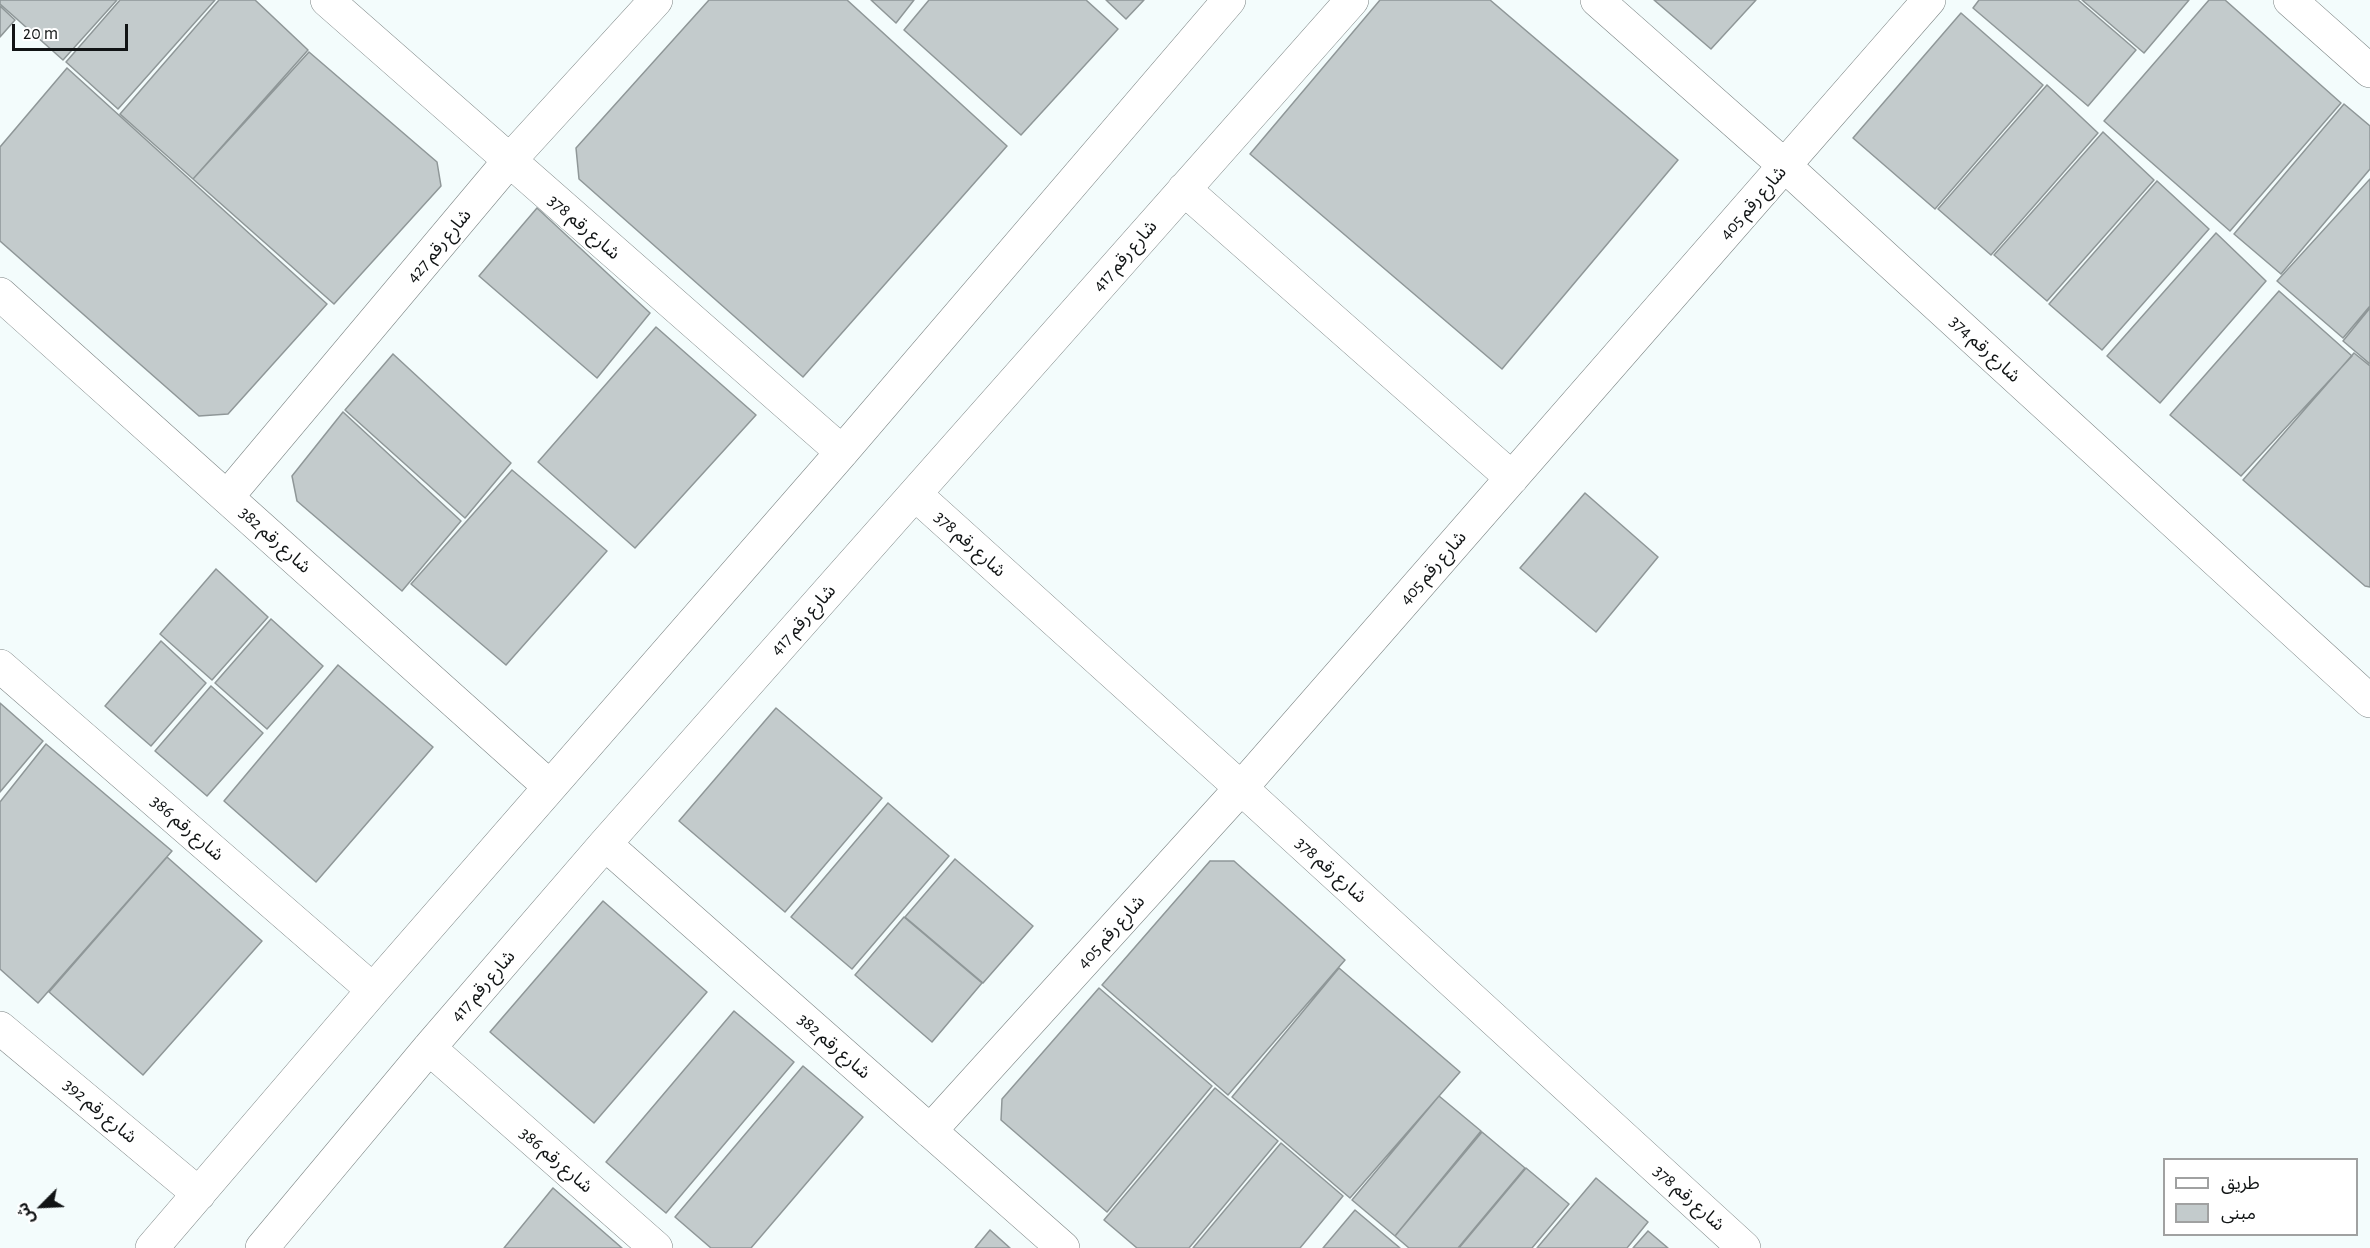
<!DOCTYPE html>
<meta charset="utf-8">
<style>
body{margin:0}
#map{position:relative;width:2370px;height:1248px;overflow:hidden;background:#f3fcfc;font-family:"Alegreya Sans","Noto Sans Arabic",sans-serif}
canvas{display:block}
.legend{position:absolute;left:2163px;top:1158px;width:195px;height:78px;box-sizing:border-box;background:#fff;border:2px solid #a0a1a1;margin:0;padding:8px 10px;list-style:none;font-size:18px;color:#111415}
.legend li{display:flex;align-items:center;gap:12px;height:30px}
.legend b{width:30px;border:2px solid #a0a1a1}
.north{position:absolute;left:12px;top:1176px;width:60px;height:60px;-webkit-text-stroke:4px #fff;paint-order:stroke;rotate:246deg;font-size:16px;font-weight:700;line-height:24px;text-align:center;color:#111415}
.north::after{content:'';display:block;margin:auto;width:21px;height:27px;background:#111415;clip-path:polygon(50% 0,100% 100%,50% 72%,0 100%)}
.scale{position:absolute;left:12px;top:24px;width:116px;height:27px;box-sizing:border-box;border:3px solid #111415;border-top:0;padding-left:8px;font-size:18px;line-height:21px;white-space:nowrap;color:#111415;-webkit-text-stroke:4px #fff;paint-order:stroke}
</style>
<div id="map">
<canvas width="2370" height="1248"></canvas>
<ul class="legend">
<li><b style="height:8px;background:#fff"></b>طريق</li>
<li><b style="height:16px;background:#c3cbcc"></b>مبنى</li>
</ul>
<div class="north">ش</div>
<div class="scale">20 m</div>
</div>
<script>
const ctx = document.querySelector('canvas').getContext('2d');
ctx.lineJoin = 'round';
function fill(path, color) { ctx.fillStyle = color; ctx.fill(path, 'evenodd'); }
const toPath = rows => new Path2D(rows.map(r => 'M' + r).join(''));
function stroke(path, color, width, dash) { ctx.strokeStyle = color; ctx.lineWidth = width; ctx.lineCap = dash ? 'butt' : 'round'; ctx.setLineDash(dash || []); ctx.stroke(path); }
function label(font, color, halo, rows, align = 'center') {
  ctx.font = font + ' "Alegreya Sans","Noto Sans Arabic",sans-serif'; ctx.lineWidth = 6; ctx.setLineDash([]); ctx.textBaseline = 'middle'; ctx.strokeStyle = halo; ctx.fillStyle = color; for (const [text, x, y, turn = 0] of rows) {
    ctx.save(); ctx.translate(x, y); ctx.rotate((+turn || 0) * Math.PI / 180); ctx.textAlign = isNaN(turn) ? turn : align; if (halo) ctx.strokeText(text, 0, 0); ctx.fillText(text, 0, 0); ctx.restore();
  }
}
const building = toPath([
 [0,0,117,0,63,60,0,4,0,0],
 [120,0,215,0,118,109,66,62,120,0],
 [219,0,255,0,308,50,193,179,120,114,219,0],
 [709,0,847,0,1007,146,803,377,579,179,576,148,709,0],
 [871,0,914,0,896,23,871,0],
 [929,0,1086,0,1118,29,1021,135,904,30,929,0],
 [1106,0,1144,0,1126,19,1106,0],
 [1380,0,1490,0,1678,160,1502,369,1250,154,1380,0],
 [1654,0,1756,0,1711,49,1654,0],
 [1979,0,2078,0,2136,50,2088,106,1973,8,1979,0],
 [2082,0,2189,0,2144,53,2082,0],
 [2209,0,2225,0,2341,103,2230,231,2104,121,2209,0],
 [0,6,15,20,0,37,0,6],
 [1961,13,2043,85,1935,209,1853,138,1961,13],
 [309,52,437,162,441,186,334,304,193,179,309,52],
 [67,68,327,304,228,414,199,416,0,241,0,147,67,68],
 [2047,85,2098,133,1991,255,1938,209,2047,85],
 [2344,104,2370,126,2370,169,2281,274,2234,234,2344,104],
 [2103,132,2154,180,2047,301,1994,255,2103,132],
 [2370,179,2370,306,2343,338,2277,281,2370,179],
 [2157,181,2209,229,2102,350,2049,304,2157,181],
 [537,208,650,313,597,378,479,276,537,208],
 [2216,233,2266,281,2160,403,2107,356,2216,233],
 [2279,291,2352,356,2241,476,2170,415,2279,291],
 [2370,308,2370,364,2343,341,2370,308],
 [656,327,756,415,635,548,538,462,656,327],
 [2354,353,2370,366,2370,587,2365,586,2243,480,2354,353],
 [393,354,511,463,465,518,345,410,393,354],
 [343,412,461,521,402,591,297,501,292,476,343,412],
 [512,470,607,551,506,665,411,584,512,470],
 [1585,493,1658,557,1596,632,1520,568,1585,493],
 [216,569,268,617,212,680,160,634,216,569],
 [271,619,323,666,267,729,215,683,271,619],
 [161,641,206,683,151,746,105,706,161,641],
 [338,665,433,747,316,882,224,801,338,665],
 [211,686,263,733,207,796,155,751,211,686],
 [0,703,43,741,0,792,0,703],
 [776,708,882,798,785,912,679,821,776,708],
 [46,744,172,851,38,1003,0,969,0,802,46,744],
 [888,803,949,856,852,969,791,917,888,803],
 [167,857,262,941,143,1075,49,992,167,857],
 [955,859,1033,926,983,983,905,917,955,859],
 [1210,861,1234,861,1345,960,1228,1095,1102,985,1210,861],
 [603,901,707,992,594,1123,490,1032,603,901],
 [904,917,982,983,932,1042,855,975,904,917],
 [1339,968,1460,1072,1350,1198,1232,1097,1339,968],
 [1099,988,1212,1086,1107,1212,1001,1120,1002,1099,1099,988],
 [734,1011,794,1062,666,1213,606,1162,734,1011],
 [803,1066,863,1117,751,1248,711,1248,675,1217,803,1066],
 [1215,1088,1278,1141,1189,1248,1137,1248,1104,1220,1215,1088],
 [1439,1096,1481,1131,1395,1236,1352,1200,1439,1096],
 [1482,1132,1525,1168,1458,1248,1409,1248,1395,1236,1482,1132],
 [1281,1143,1343,1196,1300,1248,1193,1248,1281,1143],
 [1526,1168,1569,1204,1532,1248,1459,1248,1526,1168],
 [1596,1178,1648,1222,1627,1248,1537,1248,1596,1178],
 [553,1188,622,1248,504,1248,553,1188],
 [1355,1210,1400,1248,1323,1248,1355,1210],
 [990,1230,1010,1248,975,1248,990,1230],
 [1648,1231,1668,1248,1633,1248,1648,1231]
]);
fill(building, '#c3cbcc');
stroke(building, '#8f9798', 1.5);
const minor = toPath([
 [327,0,842,452],
 [1597,0,1785,166,2370,701],
 [2290,0,2370,71],
 [1184,189,1512,478],
 [0,294,550,787],
 [915,494,1241,788,1744,1248],
 [227,497,509,161,656,0],
 [0,666,373,990],
 [605,844,1063,1248],
 [0,1028,199,1194],
 [429,1048,656,1248],
 [930,1131,1241,788,1929,0],
 [152,1248,373,990,842,452,1229,0],
 [262,1248,429,1048,605,844,1352,0]
]);
stroke(minor, '#7d8585', 34);
stroke(minor, '#fff', 33);
label('18px', '#111415', '#fff', [
 ["شارع رقم 405",1753,203,-49],
 ["شارع رقم 378",584,227,41],
 ["شارع رقم 427",439,246,-50],
 ["شارع رقم 417",1125,256,-49],
 ["شارع رقم 374",1985,349,43],
 ["شارع رقم 382",275,540,42],
 ["شارع رقم 378",970,544,42],
 ["شارع رقم 405",1433,568,-49],
 ["شارع رقم 417",803,620,-48],
 ["شارع رقم 386",187,828,41],
 ["شارع رقم 378",1331,870,42],
 ["شارع رقم 405",1111,932,-48],
 ["شارع رقم 417",483,986,-49],
 ["شارع رقم 382",834,1046,41],
 ["شارع رقم 392",100,1111,40],
 ["شارع رقم 386",556,1160,41],
 ["شارع رقم 378",1689,1198,42]
]);
</script>
